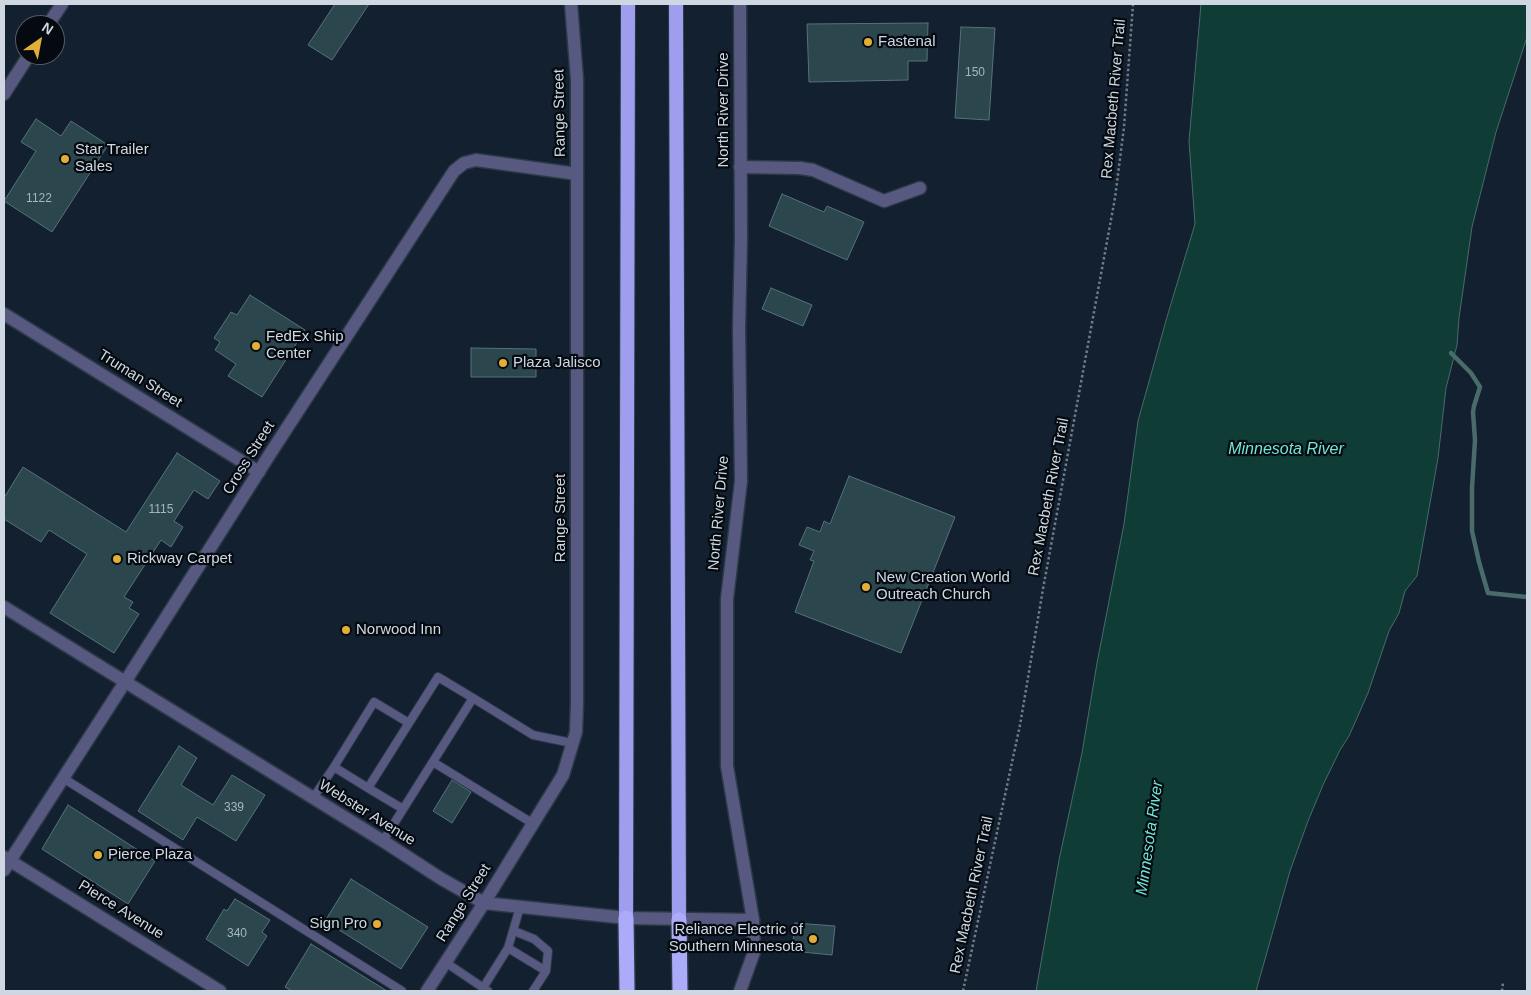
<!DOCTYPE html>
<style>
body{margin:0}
#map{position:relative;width:1531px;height:995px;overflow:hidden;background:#12202f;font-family:Arial,sans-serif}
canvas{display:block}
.frame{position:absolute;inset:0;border:5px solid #cfd8e2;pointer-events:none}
.north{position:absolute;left:15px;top:15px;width:50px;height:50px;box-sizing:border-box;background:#050a10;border:1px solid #565c64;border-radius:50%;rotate:33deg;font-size:14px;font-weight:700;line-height:20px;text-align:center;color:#cfd8e2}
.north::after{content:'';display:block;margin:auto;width:18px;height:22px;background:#e3ae35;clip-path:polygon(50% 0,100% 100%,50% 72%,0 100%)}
</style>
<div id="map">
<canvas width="1531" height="995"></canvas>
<div class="frame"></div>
<div class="north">N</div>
</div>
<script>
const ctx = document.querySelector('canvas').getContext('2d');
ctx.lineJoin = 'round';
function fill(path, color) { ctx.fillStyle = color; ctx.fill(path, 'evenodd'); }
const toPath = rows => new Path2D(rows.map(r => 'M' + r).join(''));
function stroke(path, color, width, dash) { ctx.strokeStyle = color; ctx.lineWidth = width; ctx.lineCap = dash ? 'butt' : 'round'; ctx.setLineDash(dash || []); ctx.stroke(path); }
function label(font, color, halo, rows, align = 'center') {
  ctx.font = font + ' Arial,sans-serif'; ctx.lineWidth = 4.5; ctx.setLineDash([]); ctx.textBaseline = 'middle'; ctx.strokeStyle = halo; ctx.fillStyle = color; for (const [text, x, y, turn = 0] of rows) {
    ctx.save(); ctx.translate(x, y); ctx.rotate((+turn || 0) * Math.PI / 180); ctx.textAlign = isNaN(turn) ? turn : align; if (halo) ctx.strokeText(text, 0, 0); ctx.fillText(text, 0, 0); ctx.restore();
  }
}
const water = toPath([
 [1201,4,1527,4,1527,37,1496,132,1472,227,1459,318,1457,345,1446,388,1438,458,1417,576,1405,591,1399,613,1389,631,1368,693,1349,736,1340,750,1323,785,1308,821,1290,871,1256,991,1036,991,1059,860,1082,753,1097,663,1124,524,1138,421,1167,317,1195,224,1189,141,1201,4]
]);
fill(water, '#103c36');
stroke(water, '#496b6a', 1);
stroke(toPath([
 [1451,353,1471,373,1480,387,1474,406,1473,412,1475,440,1472,488,1472,531,1479,562,1488,593,1527,597]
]), '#496b6a', 4.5);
const building = toPath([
 [335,4,369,4,332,60,308,45,335,4],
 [928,23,927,61,908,61,908,80,809,82,807,24,928,23],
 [961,27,995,28,989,120,955,118,961,27],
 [36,119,61,136,71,121,108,145,52,232,4,201,36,151,21,142,36,119],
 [782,194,824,212,827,206,864,222,847,260,769,226,782,194],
 [771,288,812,305,803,326,762,309,771,288],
 [250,295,305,330,262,397,228,376,236,364,215,350,220,342,214,338,231,312,237,315,250,295],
 [471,348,536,349,536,377,471,377,471,348],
 [177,453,220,481,208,499,194,490,174,521,183,527,171,547,161,540,124,597,133,602,129,608,139,614,114,653,50,613,87,554,49,530,41,542,4,519,4,498,23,467,126,532,177,453],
 [849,476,955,517,901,653,795,612,814,561,810,560,814,551,799,545,807,527,820,532,824,521,830,524,849,476],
 [179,746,197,758,181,785,213,805,232,775,265,795,236,841,197,817,183,840,138,811,179,746],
 [452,780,471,792,452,823,433,811,452,780],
 [68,805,155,861,128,904,42,849,68,805],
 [351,879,428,927,401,969,325,921,351,879],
 [235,899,270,920,262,932,267,936,248,966,206,939,224,909,227,911,235,899],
 [795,923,835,926,832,955,792,951,795,923],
 [311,944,387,991,292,991,285,987,311,944]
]);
fill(building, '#2b464d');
stroke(building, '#56727a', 1);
const service = toPath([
 [409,723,438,677,473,698],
 [433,762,532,823],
 [63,778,402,991],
 [368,788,409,723,374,702,334,767,368,788,403,809],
 [313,798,334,767],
 [383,841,473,698,533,735,572,743],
 [520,907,508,948,546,971,533,991],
 [514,931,534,939,548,951,546,971],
 [445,962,488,991],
 [483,988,508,948]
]);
const minor = toPath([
 [48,25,62,4],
 [4,94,29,55],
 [740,167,800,168,813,170,884,201,920,188],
 [4,314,259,472],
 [4,857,220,991],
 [4,870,125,682,270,454,454,171,464,163,476,160,577,174],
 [740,991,754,952,753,920]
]);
const tertiary = toPath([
 [4,607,383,841,440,878,484,903,626,918,753,920,727,766,727,599,741,481,739,328,741,239,740,4],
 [427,991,484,903,563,775,576,732,577,703,577,79,571,4]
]);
const trunk = toPath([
 [676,4,679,920],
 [626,918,628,4]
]);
const motorway = toPath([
 [626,918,627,991],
 [679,920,680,991]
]);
stroke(service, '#2c3a48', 10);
stroke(minor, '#2c3a48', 15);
stroke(tertiary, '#2c3a48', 15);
stroke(trunk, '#2c3a48', 16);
stroke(motorway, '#2c3a48', 18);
stroke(toPath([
 [963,991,1020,725,1043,589,1115,198,1124,127,1133,4],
 [1502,991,1503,982]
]), '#717c89', 2.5, [2.5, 2.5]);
stroke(service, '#585980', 8);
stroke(minor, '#585980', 12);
stroke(tertiary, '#585980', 12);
stroke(trunk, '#9f9eee', 14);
stroke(motorway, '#ababfa', 15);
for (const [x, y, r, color] of [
 [868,42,5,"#e3ae35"],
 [65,159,5,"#e3ae35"],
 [256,346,5,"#e3ae35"],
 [503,363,5,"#e3ae35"],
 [117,559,5,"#e3ae35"],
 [866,587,5,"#e3ae35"],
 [346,630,5,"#e3ae35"],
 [98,855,5,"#e3ae35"],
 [377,924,5,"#e3ae35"],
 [813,939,5,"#e3ae35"]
]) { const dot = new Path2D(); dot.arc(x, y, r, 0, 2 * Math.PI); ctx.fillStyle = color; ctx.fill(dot); stroke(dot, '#050a10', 2); }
label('12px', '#a6b4bd', null, [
 ["150",975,73],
 ["1122",39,199],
 ["1115",161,510],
 ["339",234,808],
 ["340",237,934]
]);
label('15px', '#cfd8e2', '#050a10', [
 ["Fastenal",878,42],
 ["Star Trailer",75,150],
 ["Sales",75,167],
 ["FedEx Ship",266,337],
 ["Center",266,354],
 ["Plaza Jalisco",513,363],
 ["Rickway Carpet",127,559],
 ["New Creation World",876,578],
 ["Outreach Church",876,595],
 ["Norwood Inn",356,630],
 ["Pierce Plaza",108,855],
 ["Sign Pro",367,924,"right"],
 ["Reliance Electric of",803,930,"right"],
 ["Southern Minnesota",803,947,"right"]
], 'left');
label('15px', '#cfd8e2', '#050a10', [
 ["Rex Macbeth River Trail",1114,99,-85],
 ["North River Drive",724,110,-90],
 ["Range Street",560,113,-91],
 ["Truman Street",140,379,32],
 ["Cross Street",249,458,-58],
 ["Rex Macbeth River Trail",1049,497,-79],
 ["North River Drive",719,513,-85],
 ["Range Street",561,518,-90],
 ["Webster Avenue",367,813,32],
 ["Rex Macbeth River Trail",972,895,-78],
 ["Range Street",464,903,-58],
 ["Pierce Avenue",121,910,32]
]);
label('italic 16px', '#71e7d7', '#050a10', [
 ["Minnesota River",1286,450],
 ["Minnesota River",1150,838,-82]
]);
</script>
